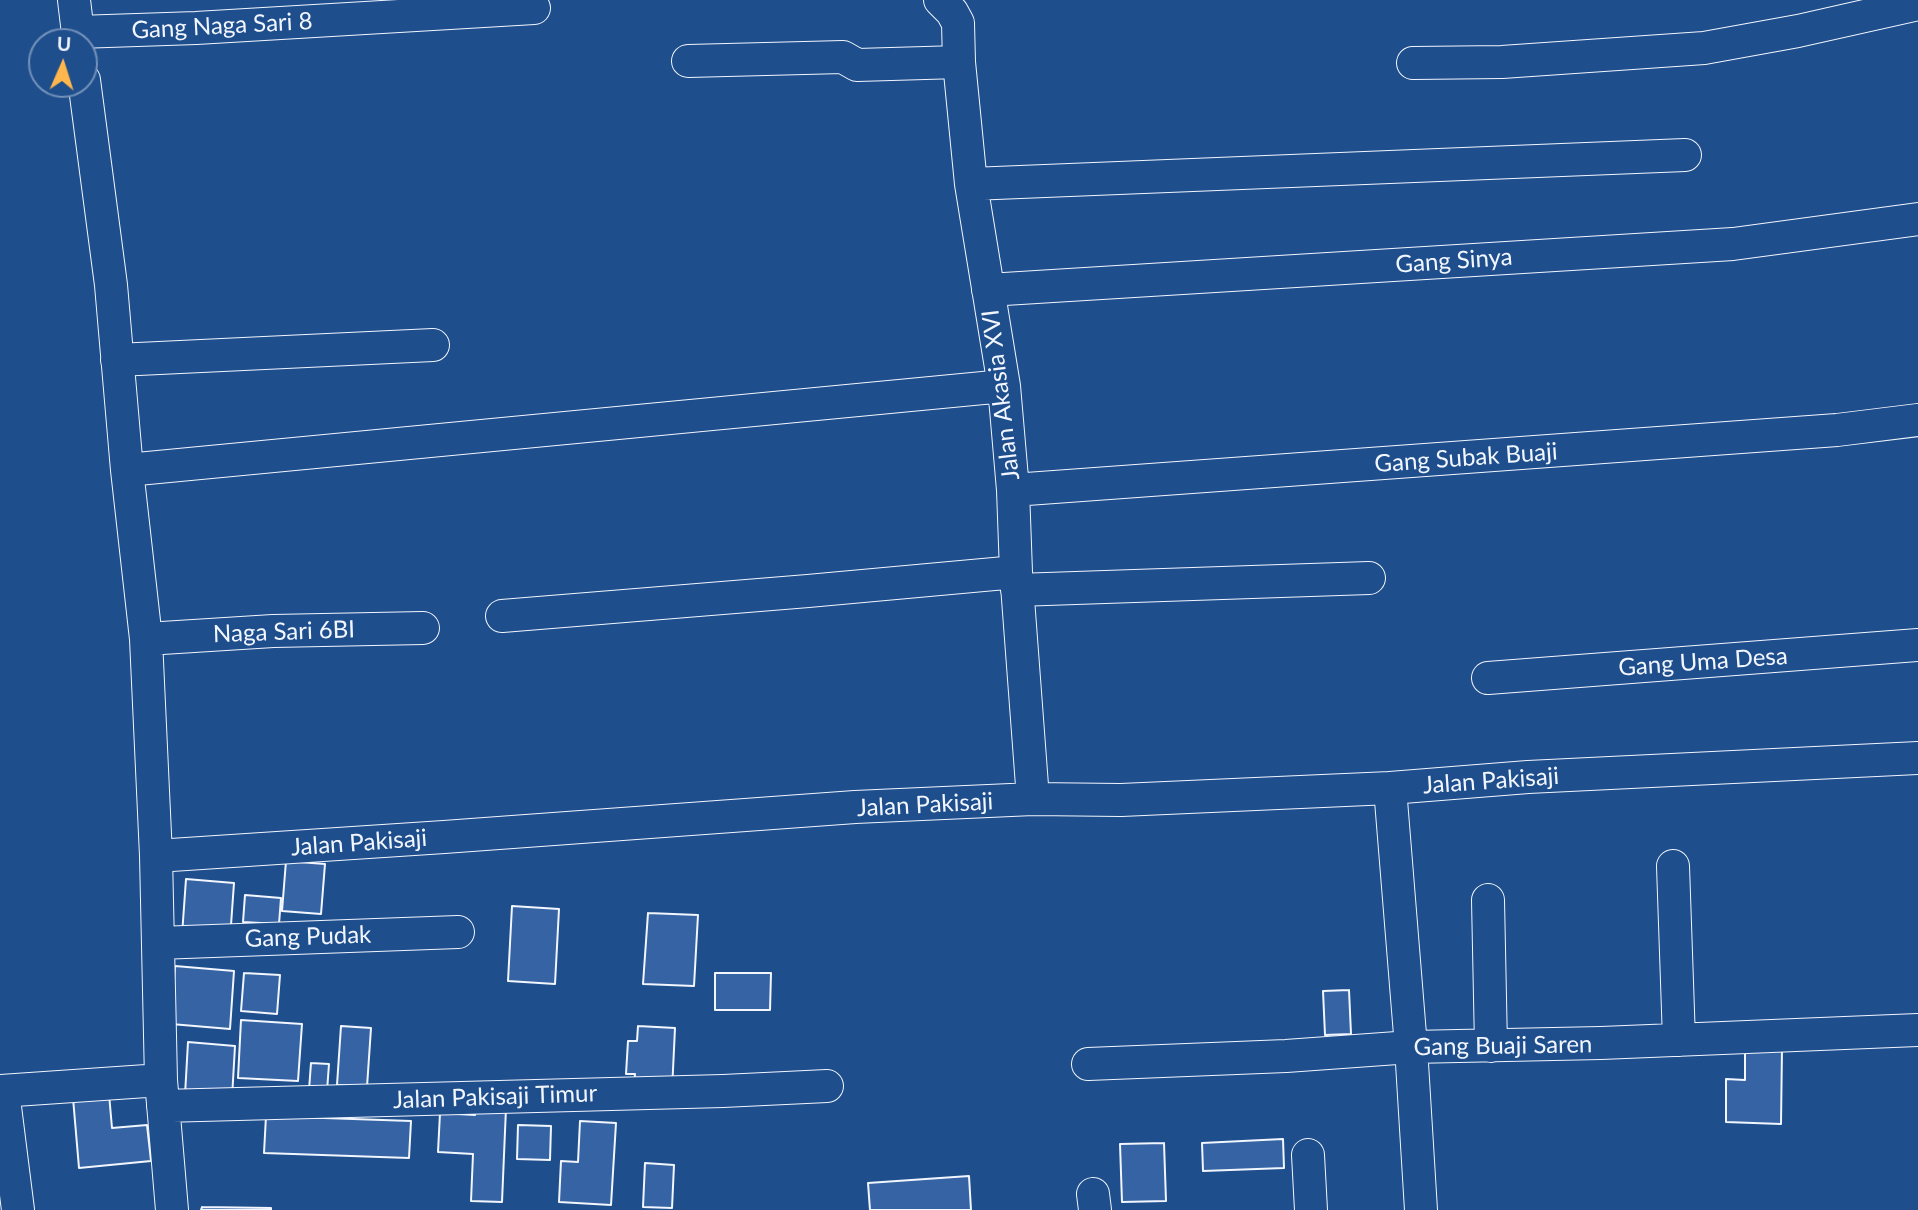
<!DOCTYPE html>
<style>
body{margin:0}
#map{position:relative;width:1918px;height:1210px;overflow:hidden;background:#1f4e8c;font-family:Lato,sans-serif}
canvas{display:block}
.north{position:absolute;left:28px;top:28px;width:70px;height:70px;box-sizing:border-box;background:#1f4e8c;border:2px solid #7391ba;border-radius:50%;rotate:3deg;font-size:19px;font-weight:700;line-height:28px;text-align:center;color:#f2f6ff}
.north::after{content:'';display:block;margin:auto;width:24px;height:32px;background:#ffb74d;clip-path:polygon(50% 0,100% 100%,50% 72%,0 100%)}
</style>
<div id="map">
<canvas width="1918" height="1210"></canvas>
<div class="north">U</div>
</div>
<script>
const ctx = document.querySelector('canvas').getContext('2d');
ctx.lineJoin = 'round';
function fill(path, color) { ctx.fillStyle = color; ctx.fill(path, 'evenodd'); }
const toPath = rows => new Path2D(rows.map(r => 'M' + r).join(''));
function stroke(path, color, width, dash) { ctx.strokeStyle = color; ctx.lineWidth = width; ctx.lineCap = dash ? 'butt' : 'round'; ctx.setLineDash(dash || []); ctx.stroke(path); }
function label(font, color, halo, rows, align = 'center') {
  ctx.font = font + ' Lato,sans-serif'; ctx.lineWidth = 5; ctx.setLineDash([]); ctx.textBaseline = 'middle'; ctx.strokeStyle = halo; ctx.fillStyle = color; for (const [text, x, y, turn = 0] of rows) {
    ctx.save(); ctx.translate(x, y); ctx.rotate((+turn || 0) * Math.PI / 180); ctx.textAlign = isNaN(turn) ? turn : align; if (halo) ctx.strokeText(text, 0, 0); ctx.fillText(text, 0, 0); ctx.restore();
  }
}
const building = toPath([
 [286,861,325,864,321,914,282,911,286,861],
 [186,879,234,883,230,939,182,935,186,879],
 [245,895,281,898,279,924,243,922,245,895],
 [512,906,559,909,555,984,508,981,512,906],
 [648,913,698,915,694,986,643,984,648,913],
 [175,966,234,971,230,1029,171,1024,175,966],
 [244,973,280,975,277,1014,241,1011,244,973],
 [715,973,771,973,770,1010,715,1010,715,973],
 [1349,990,1351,1034,1325,1035,1323,991,1349,990],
 [241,1020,302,1024,298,1081,238,1078,241,1020],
 [341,1026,371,1028,367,1087,337,1085,341,1026],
 [638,1026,675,1028,672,1091,634,1089,635,1074,626,1074,628,1041,637,1041,638,1026],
 [188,1042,235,1046,232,1098,185,1095,188,1042],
 [1745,1047,1782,1048,1781,1124,1726,1122,1726,1079,1745,1080,1745,1047],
 [311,1063,329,1064,327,1091,309,1090,311,1063],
 [109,1094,112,1128,147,1125,151,1161,79,1168,73,1098,109,1094],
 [475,1107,506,1108,502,1202,471,1201,473,1154,438,1152,440,1113,475,1115,475,1107],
 [266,1116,411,1121,409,1158,264,1153,266,1116],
 [580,1121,616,1123,611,1205,559,1202,561,1161,578,1162,580,1121],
 [518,1125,551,1126,550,1160,517,1159,518,1125],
 [1283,1139,1284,1168,1203,1171,1202,1143,1283,1139],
 [1164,1143,1166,1201,1122,1202,1120,1144,1164,1143],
 [645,1163,674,1165,672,1208,643,1207,645,1163],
 [969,1176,971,1210,870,1210,868,1183,969,1176],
 [202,1207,271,1208,271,1210,201,1210,202,1207]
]);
fill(building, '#3563a3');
stroke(building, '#f2f6ff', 2);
const minor = toPath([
 [74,0,79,42],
 [940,0,952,12,958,23,959,62,971,184,1004,386,1013,490,1016,572,1033,799],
 [78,32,196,28,534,8],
 [688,61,843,57,857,65,959,62],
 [1413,63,1502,62,1704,48,1798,31,1918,4],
 [84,80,111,285,127,470,146,639,156,856],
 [971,184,1685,155],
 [988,290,1733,244,1918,219],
 [117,360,433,345],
 [127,470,1004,386],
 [1013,490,1837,430,1918,420],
 [1017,590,1369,578],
 [502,616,808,591,1016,572],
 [146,639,273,631,423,628],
 [1488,678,1918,645],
 [1390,788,1411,1047,1421,1210],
 [1673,866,1679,1040],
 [1488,900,1491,1046],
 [158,943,458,932],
 [1088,1064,1286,1056,1411,1047,1601,1043,1918,1030],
 [0,1091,161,1080],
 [3,1091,18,1210],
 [163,1106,723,1091,827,1086],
 [1308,1155,1311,1210],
 [1093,1194,1095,1210],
 [172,1210,161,1080,156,856,444,837,855,807,1033,799,1121,800,1390,788,1528,777,1918,758]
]);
stroke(minor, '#f2f6ff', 34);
stroke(minor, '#1f4e8c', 32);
label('24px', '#f2f6ff', '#1f4e8c', [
 ["Gang Naga Sari 8",222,26,-3],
 ["Gang Sinya",1454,261,-4],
 ["Jalan Akasia XVI",1001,395,-97],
 ["Gang Subak Buaji",1466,458,-4],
 ["Naga Sari 6BI",284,632,-2],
 ["Gang Uma Desa",1703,662,-4],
 ["Jalan Pakisaji",1491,781,-4],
 ["Jalan Pakisaji",925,805,-3],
 ["Jalan Pakisaji",359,843,-4],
 ["Gang Pudak",308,937,-2],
 ["Gang Buaji Saren",1503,1046,-1],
 ["Jalan Pakisaji Timur",495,1097,-2]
]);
</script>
